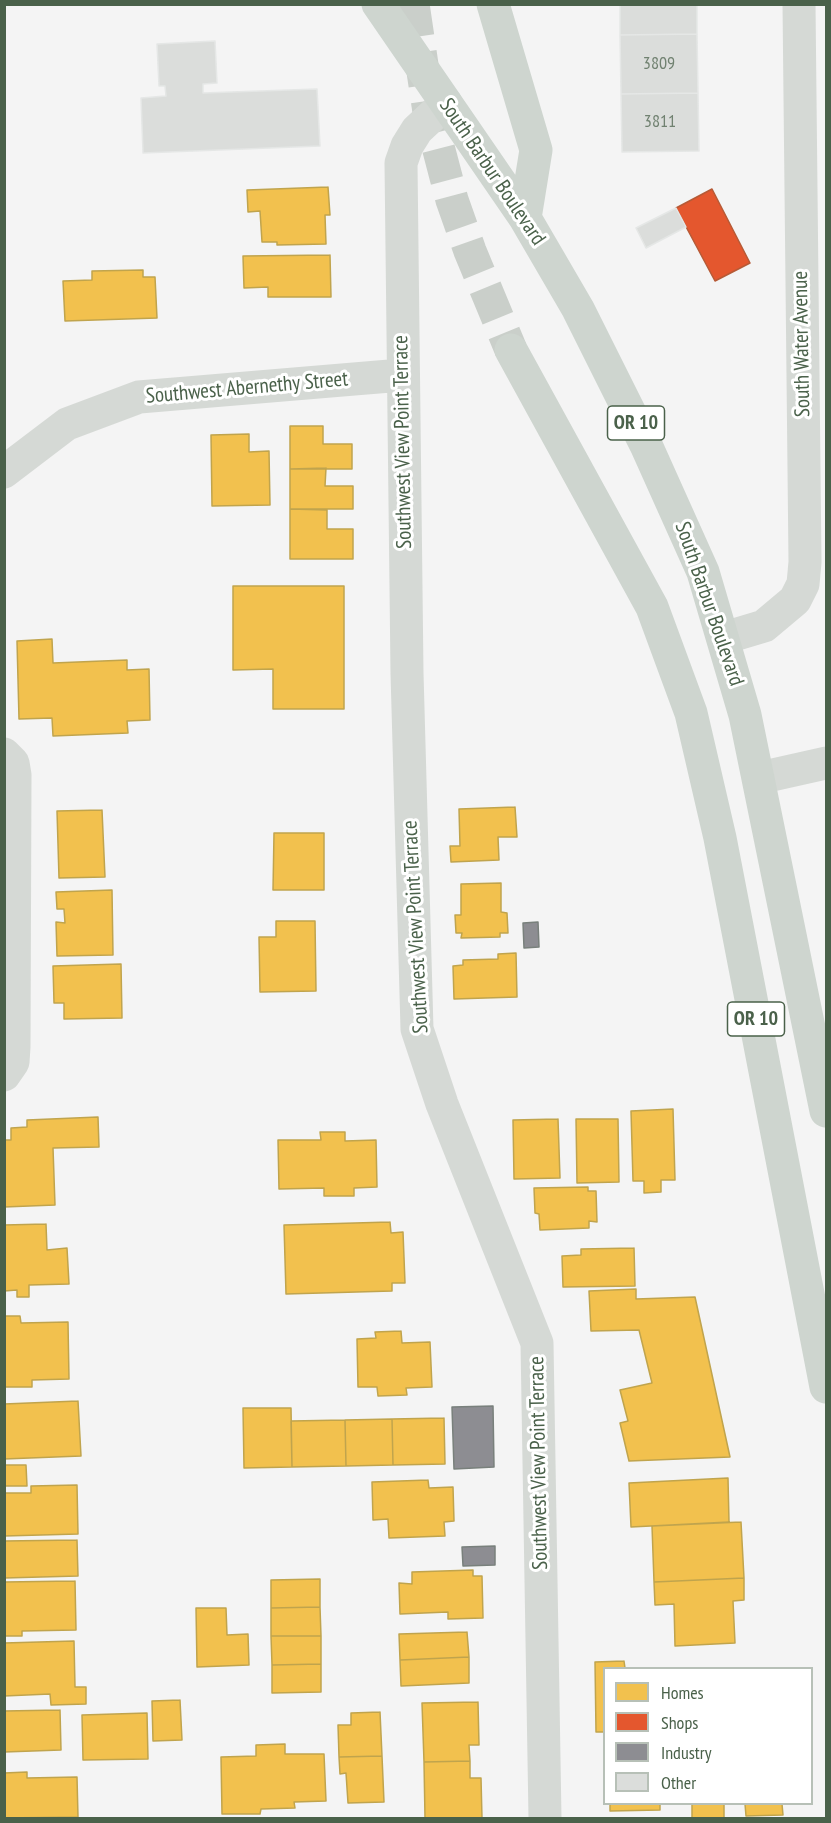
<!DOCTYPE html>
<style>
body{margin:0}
#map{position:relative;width:831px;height:1823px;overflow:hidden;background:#f4f4f4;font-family:"PT Sans Narrow",sans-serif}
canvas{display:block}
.frame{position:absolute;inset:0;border:6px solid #4a614a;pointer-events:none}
.legend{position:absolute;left:603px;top:1667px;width:210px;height:138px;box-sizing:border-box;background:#fff;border:2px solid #b7c0b7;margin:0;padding:8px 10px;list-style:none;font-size:18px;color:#4a614a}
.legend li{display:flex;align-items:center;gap:12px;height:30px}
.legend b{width:30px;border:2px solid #b7c0b7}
</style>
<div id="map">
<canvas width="831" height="1823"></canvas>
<div class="frame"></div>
<ul class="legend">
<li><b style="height:16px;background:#f2c14e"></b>Homes</li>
<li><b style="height:16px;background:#e4572e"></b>Shops</li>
<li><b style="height:16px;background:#8d8d92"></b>Industry</li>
<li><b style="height:16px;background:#dbdddb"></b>Other</li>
</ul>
</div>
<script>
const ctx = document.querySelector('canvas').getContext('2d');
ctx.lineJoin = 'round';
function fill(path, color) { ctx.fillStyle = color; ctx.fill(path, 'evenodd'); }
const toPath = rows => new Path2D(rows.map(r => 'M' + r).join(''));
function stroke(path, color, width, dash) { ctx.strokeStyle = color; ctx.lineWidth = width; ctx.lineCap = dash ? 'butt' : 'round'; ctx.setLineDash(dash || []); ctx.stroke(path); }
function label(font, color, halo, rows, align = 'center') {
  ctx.font = font + ' "PT Sans Narrow",sans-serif'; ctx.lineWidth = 6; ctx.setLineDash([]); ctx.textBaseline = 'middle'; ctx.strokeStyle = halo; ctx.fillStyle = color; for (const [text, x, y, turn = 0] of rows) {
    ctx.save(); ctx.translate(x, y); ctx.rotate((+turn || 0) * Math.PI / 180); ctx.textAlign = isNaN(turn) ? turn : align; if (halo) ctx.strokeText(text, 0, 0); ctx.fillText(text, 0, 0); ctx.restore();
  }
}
const homes = toPath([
 [328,187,330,215,325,215,326,244,277,245,277,242,262,242,260,211,248,212,247,190,328,187],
 [330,255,331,297,268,297,268,287,244,288,243,256,330,255],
 [143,270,143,277,155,277,157,318,65,321,63,281,92,280,92,271,143,270],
 [290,426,323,426,323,444,352,444,352,469,290,469,290,426],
 [249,434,249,452,269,451,270,505,212,506,211,435,249,434],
 [326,468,325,486,353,486,353,509,290,509,290,469,326,468],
 [290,509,327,510,327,529,353,529,353,559,290,559,290,509],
 [233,586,344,586,344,709,273,709,273,669,233,670,233,586],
 [52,639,53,663,127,660,127,670,149,669,150,720,127,721,128,733,53,736,52,718,19,719,17,641,52,639],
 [515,807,517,837,498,837,499,860,451,862,450,846,460,846,459,809,515,807],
 [102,810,105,877,59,878,57,811,102,810],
 [274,833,324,833,324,890,273,890,274,833],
 [501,883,501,912,507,913,508,933,500,933,500,937,461,938,462,933,456,933,455,915,461,915,461,884,501,883],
 [112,890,113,955,57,956,56,922,65,923,64,909,57,909,56,892,112,890],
 [276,921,315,921,316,991,260,992,259,937,276,937,276,921],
 [516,953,517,997,454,999,453,966,463,965,463,960,498,959,498,954,516,953],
 [121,964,122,1018,64,1019,64,1003,54,1003,53,966,121,964],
 [673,1109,675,1180,661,1180,661,1192,644,1193,644,1181,633,1181,631,1111,673,1109],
 [98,1117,99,1147,53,1148,55,1205,4,1207,4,1140,11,1140,11,1128,27,1127,27,1120,98,1117],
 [558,1119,560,1178,514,1179,513,1120,558,1119],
 [576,1119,618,1119,619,1182,577,1183,576,1119],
 [320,1132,345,1132,345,1141,376,1140,377,1187,354,1188,354,1196,324,1196,324,1188,279,1189,278,1140,321,1140,320,1132],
 [588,1187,588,1191,596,1191,597,1222,589,1221,589,1228,540,1230,539,1214,535,1213,534,1188,588,1187],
 [390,1222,391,1233,403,1232,405,1283,392,1283,392,1291,286,1294,284,1225,390,1222],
 [46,1224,47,1250,67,1248,69,1284,29,1285,29,1297,17,1297,17,1290,4,1291,4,1225,46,1224],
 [634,1248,635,1286,563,1287,562,1256,581,1255,581,1249,634,1248],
 [636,1289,636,1299,695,1297,730,1457,629,1461,620,1423,628,1421,620,1390,652,1383,639,1330,591,1331,589,1291,636,1289],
 [4,1316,20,1316,21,1323,68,1322,69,1379,32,1380,32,1387,4,1387,4,1316],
 [401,1331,402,1343,430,1342,432,1387,406,1388,407,1395,378,1396,377,1387,358,1387,357,1339,376,1338,375,1332,401,1331],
 [78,1401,81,1456,4,1459,4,1404,78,1401],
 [243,1408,291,1408,292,1467,244,1468,243,1408],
 [444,1418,445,1464,393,1465,392,1419,444,1418],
 [392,1419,393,1465,346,1466,345,1420,392,1419],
 [345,1420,346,1466,292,1467,291,1421,345,1420],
 [4,1465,26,1465,27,1486,4,1486,4,1465],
 [728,1478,729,1522,631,1527,629,1483,728,1478],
 [428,1480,429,1488,453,1487,454,1521,444,1522,445,1536,389,1538,388,1519,373,1520,372,1482,428,1480],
 [77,1485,78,1534,4,1536,4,1493,31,1493,31,1486,77,1485],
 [741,1522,744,1578,654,1582,652,1526,741,1522],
 [77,1540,78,1576,4,1578,4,1541,77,1540],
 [473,1570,473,1576,482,1576,483,1618,448,1619,448,1612,400,1614,399,1583,412,1584,412,1572,473,1570],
 [744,1578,744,1600,733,1601,735,1643,675,1646,674,1604,655,1605,654,1582,744,1578],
 [320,1579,320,1607,271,1608,271,1580,320,1579],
 [75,1581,76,1630,22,1631,22,1636,4,1636,4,1582,75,1581],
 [320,1607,321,1636,271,1636,271,1608,320,1607],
 [196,1608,226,1608,227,1635,248,1634,249,1665,197,1667,196,1608],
 [467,1632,469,1657,400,1660,399,1634,467,1632],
 [271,1636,321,1636,321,1664,272,1665,271,1636],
 [74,1641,75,1687,86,1687,86,1704,51,1705,50,1694,4,1696,4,1643,74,1641],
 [469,1657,469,1683,401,1686,400,1660,469,1657],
 [624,1661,625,1668,604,1668,604,1732,596,1732,595,1662,624,1661],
 [321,1664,321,1692,272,1693,272,1665,321,1664],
 [180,1700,182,1740,153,1741,152,1701,180,1700],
 [478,1702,479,1745,469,1745,470,1761,424,1762,422,1703,478,1702],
 [60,1710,61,1750,4,1752,4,1711,60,1710],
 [380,1712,382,1756,339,1757,338,1725,351,1725,351,1713,380,1712],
 [147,1713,148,1759,83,1760,82,1715,147,1713],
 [285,1744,285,1754,324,1754,326,1801,294,1802,295,1808,261,1809,260,1814,222,1814,221,1757,256,1756,256,1745,285,1744],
 [382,1756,384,1802,348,1803,346,1773,340,1774,339,1757,382,1756],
 [470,1761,470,1778,481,1778,482,1818,425,1818,424,1762,470,1761],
 [27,1772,27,1778,77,1777,78,1817,4,1818,4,1773,27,1772],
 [610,1804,660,1804,660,1810,610,1811,610,1804],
 [692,1804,724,1804,724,1818,692,1818,692,1804],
 [745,1804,782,1804,783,1815,746,1816,745,1804]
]);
fill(homes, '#f2c14e');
stroke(homes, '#c0a44d', 1.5);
const shops = toPath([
 [712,189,750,263,715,281,676,208,712,189]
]);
fill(shops, '#e4572e');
stroke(shops, '#b65a36', 1.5);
const industry = toPath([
 [538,922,539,947,524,948,523,923,538,922],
 [493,1406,494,1467,454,1469,452,1407,493,1406],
 [495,1546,495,1565,463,1566,462,1547,495,1546]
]);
fill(industry, '#8d8d92');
stroke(industry, '#79807c', 1.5);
const building = toPath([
 [620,4,697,4,697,34,620,35,620,4],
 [697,34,698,93,621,94,620,35,697,34],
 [215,41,217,83,203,84,203,93,317,89,320,146,143,153,141,98,166,96,165,86,159,86,157,44,215,41],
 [698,93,699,151,622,152,621,94,698,93],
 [676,208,686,227,646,248,636,228,676,208]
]);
fill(building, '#dbdddb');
stroke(building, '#e5e7e6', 1.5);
stroke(toPath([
 [413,4,429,112,452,200,470,251,511,350]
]), '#cacfca', 33, [33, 16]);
stroke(toPath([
 [446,103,417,130,407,146,401,163,407,673,417,1029,442,1104,537,1343,545,1818],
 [4,472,67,424,139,397,402,375],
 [724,638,764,626,795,600,803,584,805,562,799,4],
 [4,754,13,763,15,775,14,1047,13,1062,4,1075],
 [759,778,826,763]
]), '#d5d9d5', 33);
stroke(toPath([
 [378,4,525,218,578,309,646,445,703,572,745,715,826,1111],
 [493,4,536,150,525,218],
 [511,350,652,607,691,713,720,838,826,1387]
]), '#ced5cf', 33);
label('18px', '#708170', null, [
 ["3809",659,64],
 ["3811",660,122]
]);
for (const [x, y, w] of [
 [636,423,57],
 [756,1019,57]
]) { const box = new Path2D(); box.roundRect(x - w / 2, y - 17, w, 34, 4.5); ctx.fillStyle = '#fff'; ctx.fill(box); stroke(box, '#4a614a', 1.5); }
label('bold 20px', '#4a614a', null, [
 ["OR 10",636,423],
 ["OR 10",756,1019]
]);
label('21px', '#4a614a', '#fff', [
 ["South Barbur Boulevard",492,172,56],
 ["South Water Avenue",802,344,-91],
 ["Southwest Abernethy Street",247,388,-5],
 ["Southwest View Point Terrace",403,442,-91],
 ["South Barbur Boulevard",709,604,71],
 ["Southwest View Point Terrace",416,927,-93],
 ["Southwest View Point Terrace",539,1463,-91]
]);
</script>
